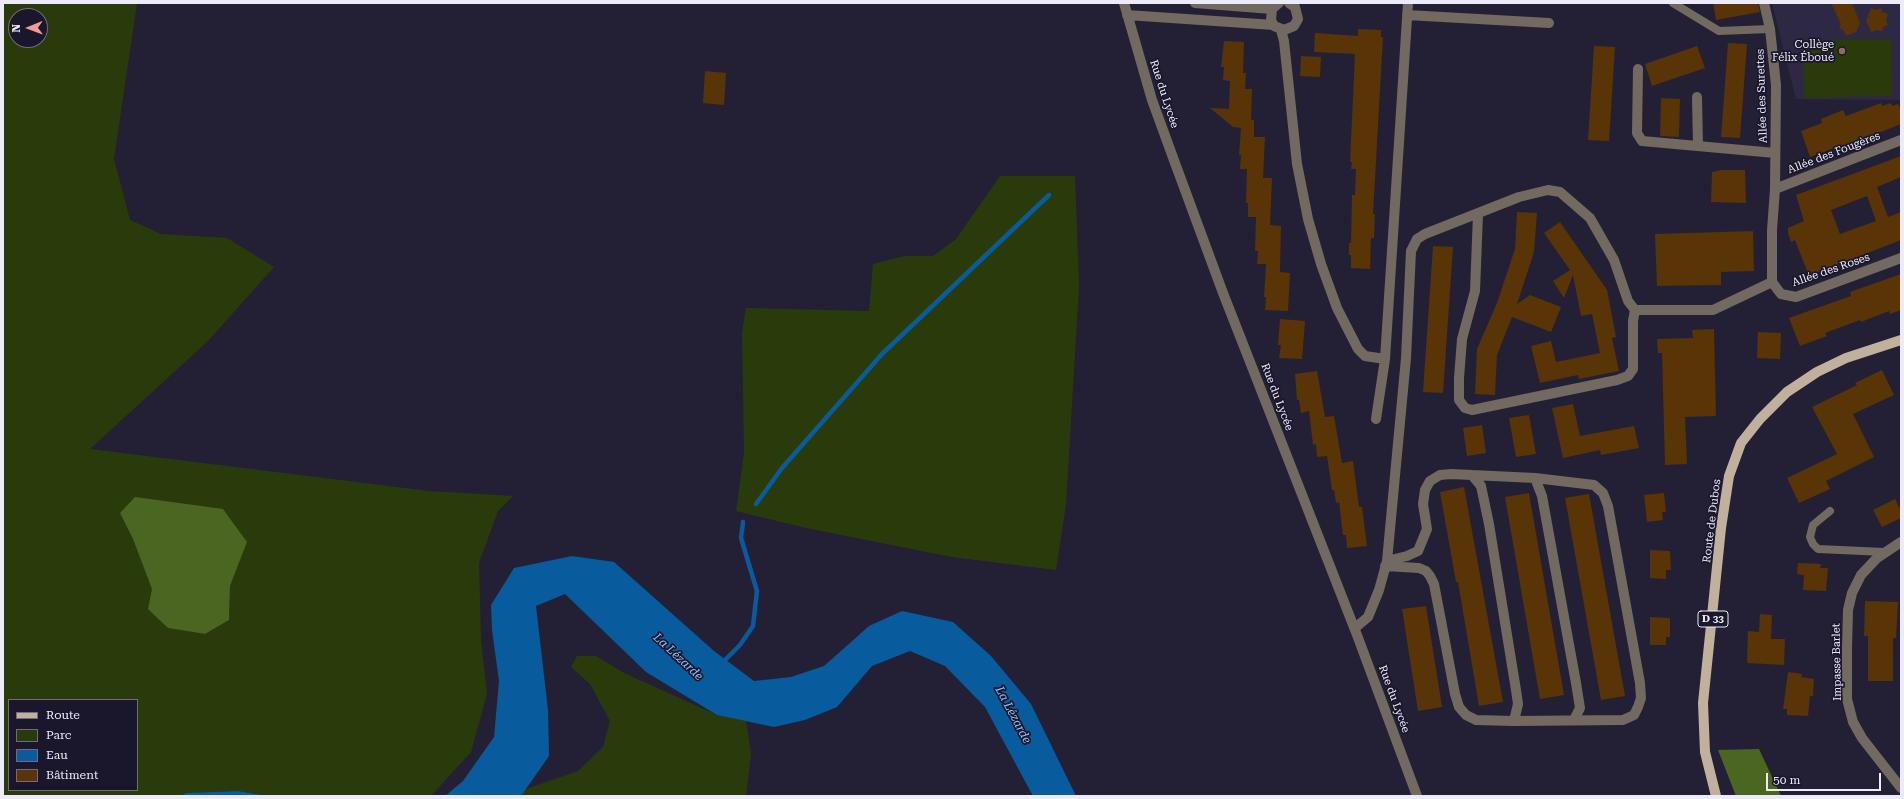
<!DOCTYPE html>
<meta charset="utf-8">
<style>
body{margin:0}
#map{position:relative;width:1904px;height:799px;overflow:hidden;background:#232036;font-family:"Roboto Serif",serif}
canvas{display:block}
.frame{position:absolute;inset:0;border:4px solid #edebfa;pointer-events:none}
.legend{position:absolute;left:8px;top:699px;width:130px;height:92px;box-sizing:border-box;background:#1a172c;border:1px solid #6e6c7e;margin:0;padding:5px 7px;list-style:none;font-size:12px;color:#edebfa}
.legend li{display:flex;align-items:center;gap:8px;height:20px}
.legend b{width:20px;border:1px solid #6e6c7e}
.north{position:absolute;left:8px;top:8px;width:40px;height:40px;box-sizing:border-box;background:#1a172c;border:1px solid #6e6c7e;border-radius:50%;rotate:269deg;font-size:11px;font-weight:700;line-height:16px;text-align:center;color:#edebfa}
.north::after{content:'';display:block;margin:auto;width:14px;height:18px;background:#f59b97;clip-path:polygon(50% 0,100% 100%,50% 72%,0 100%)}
.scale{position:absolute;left:1766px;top:773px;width:115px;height:18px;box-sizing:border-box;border:2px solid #edebfa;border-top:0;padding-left:5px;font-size:12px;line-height:14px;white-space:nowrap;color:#edebfa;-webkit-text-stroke:3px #1a172c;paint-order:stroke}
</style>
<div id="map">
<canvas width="1904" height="799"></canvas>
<div class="frame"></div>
<ul class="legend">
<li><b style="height:5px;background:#c1b09b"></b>Route</li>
<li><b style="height:11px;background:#293b0b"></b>Parc</li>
<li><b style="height:11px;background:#085b9d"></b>Eau</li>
<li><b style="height:11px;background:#583406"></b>Bâtiment</li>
</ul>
<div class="north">N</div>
<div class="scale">50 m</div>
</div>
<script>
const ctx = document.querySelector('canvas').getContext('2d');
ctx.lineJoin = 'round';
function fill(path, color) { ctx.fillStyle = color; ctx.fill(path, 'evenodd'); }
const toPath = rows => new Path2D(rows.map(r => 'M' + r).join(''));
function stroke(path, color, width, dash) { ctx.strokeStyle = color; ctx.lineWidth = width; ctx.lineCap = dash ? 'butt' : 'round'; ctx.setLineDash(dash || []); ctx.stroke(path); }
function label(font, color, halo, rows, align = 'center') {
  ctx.font = font + ' "Roboto Serif",serif'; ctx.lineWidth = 3.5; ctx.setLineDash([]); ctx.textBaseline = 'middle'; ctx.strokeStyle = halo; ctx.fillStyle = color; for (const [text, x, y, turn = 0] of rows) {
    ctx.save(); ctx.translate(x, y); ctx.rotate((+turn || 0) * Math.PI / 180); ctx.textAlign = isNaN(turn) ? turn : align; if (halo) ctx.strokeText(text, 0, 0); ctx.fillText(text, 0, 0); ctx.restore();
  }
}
fill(toPath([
 [1772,3,1901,3,1901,100,1796,99]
]), '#2d2945');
fill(toPath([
 [3,3,137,3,114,159,130,220,161,234,227,238,274,267,208,341,90,449,429,491,513,496,498,511,479,563,481,639,487,694,471,752,431,796,270,796,238,791,186,793,181,796,3,796],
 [16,16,40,16,40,40,16,40],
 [120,512,247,542,230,586,229,620,205,634,168,628,133,539],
 [9,700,137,700,137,790,9,790],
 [1891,39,1892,96,1804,98,1803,40],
 [1000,176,1075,176,1079,286,1066,505,1056,570,952,557,806,528,736,511,744,453,742,333,746,308,869,311,873,264,905,256,933,256,956,239],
 [577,656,596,656,624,673,717,715,746,721,751,754,746,796,521,796,526,789,578,771,603,747,610,721,590,684,571,667]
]), '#293b0b');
fill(toPath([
 [135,497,223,509,247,542,230,586,229,620,205,634,168,628,148,609,152,589,133,539,120,513],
 [1759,749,1781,796,1736,796,1718,750]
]), '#4b6620');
fill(toPath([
 [572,556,614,562,714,651,754,681,791,677,824,666,869,626,902,611,953,622,991,656,1031,704,1076,796,1033,796,985,707,945,666,910,651,872,666,837,707,805,720,774,727,717,715,646,672,565,594,536,606,548,710,549,756,521,796,445,796,463,781,494,737,499,681,492,630,491,605,514,568],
 [238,791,268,796,181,796,186,793]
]), '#085b9d');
stroke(toPath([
 [756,504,782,468,882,354,1049,195],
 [721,664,740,645,753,626,757,591,741,538,743,522]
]), '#085b9d', 4.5);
fill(toPath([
 [1713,3,1758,3,1760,12,1716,20],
 [1831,3,1852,3,1860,23,1856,32,1846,36,1843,30,1839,28,1841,24],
 [1871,8,1877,10,1881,8,1882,12,1888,14,1886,20,1888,25,1883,27,1882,31,1877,30,1871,32,1866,21],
 [1358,29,1381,30,1381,37,1383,37,1373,214,1375,214,1374,238,1371,238,1370,269,1351,268,1351,255,1349,255,1349,243,1351,243,1352,195,1355,195,1356,169,1351,169,1352,162,1350,162,1355,54,1314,52,1315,33,1358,36],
 [1224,41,1244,42,1243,73,1246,73,1245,89,1252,89,1251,120,1254,120,1254,137,1265,137,1263,178,1272,178,1270,225,1281,226,1280,272,1290,273,1288,311,1265,310,1266,297,1264,297,1266,264,1257,264,1258,251,1255,251,1256,217,1248,217,1248,203,1246,203,1247,169,1240,169,1241,155,1239,155,1241,128,1233,127,1210,108,1229,109,1230,81,1223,80,1224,67,1221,67],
 [1728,43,1747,44,1740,138,1721,137],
 [1594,46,1615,47,1609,141,1588,140],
 [1697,46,1705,68,1652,86,1645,64],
 [1301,56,1321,57,1320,77,1300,76],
 [705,71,726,73,724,105,703,103],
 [1661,98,1680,99,1679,137,1660,136],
 [1881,103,1882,106,1891,103,1892,106,1898,104,1901,110,1901,124,1838,149,1837,147,1810,157,1801,131,1822,123,1821,119,1843,110,1846,116],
 [1901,156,1901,177,1877,187,1888,217,1901,212,1901,240,1809,276,1795,240,1791,242,1788,233,1788,228,1804,221,1796,195],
 [1867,196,1876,221,1840,234,1831,210],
 [1722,170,1745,170,1746,203,1711,202,1712,172],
 [1517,212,1537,213,1534,252,1517,304,1530,295,1561,307,1551,332,1512,317,1497,355,1495,395,1475,394,1477,349,1497,303,1515,249],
 [1560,222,1607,290,1616,337,1612,338,1619,371,1579,379,1578,375,1540,383,1531,346,1551,341,1556,362,1600,353,1592,314,1581,316,1573,275,1564,298,1553,281,1570,270,1544,233],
 [1753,231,1754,271,1721,272,1721,285,1657,286,1655,234],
 [1433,246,1453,247,1443,393,1423,392],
 [1901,274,1901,310,1890,314,1889,311,1861,322,1860,320,1825,333,1827,336,1800,346,1789,318,1851,296,1850,292],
 [1280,319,1305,321,1302,359,1279,358,1281,345,1278,345],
 [1714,329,1716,416,1685,417,1687,464,1665,465,1662,353,1658,353,1657,339,1693,338,1692,330],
 [1758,332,1781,333,1780,359,1757,358],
 [1882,370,1894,395,1853,414,1874,457,1826,481,1830,489,1799,503,1787,478,1837,454,1812,407,1857,385,1855,383],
 [1317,371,1325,417,1334,416,1342,463,1353,461,1359,507,1362,507,1367,546,1347,548,1346,535,1343,535,1339,502,1336,503,1334,490,1332,490,1327,456,1317,457,1316,444,1313,445,1309,411,1301,413,1299,400,1297,400,1295,374],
 [1573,404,1580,436,1634,426,1639,448,1601,455,1600,450,1563,458,1552,408],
 [1529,415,1536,454,1516,457,1509,418],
 [1482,425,1486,453,1467,456,1463,428],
 [1464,487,1503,702,1479,706,1458,582,1456,582,1440,492],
 [1529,493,1564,695,1540,699,1505,497],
 [1664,493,1666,512,1662,512,1663,520,1647,522,1644,495],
 [1589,494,1625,696,1601,700,1565,498],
 [1895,499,1901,511,1901,518,1882,527,1873,510],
 [1650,550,1670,551,1671,570,1666,570,1666,579,1650,578],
 [1798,563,1821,564,1820,568,1828,568,1826,591,1803,590,1804,575,1797,574],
 [1865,601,1898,602,1896,638,1893,638,1893,681,1868,681,1868,636,1864,636],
 [1426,606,1442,707,1418,711,1402,609],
 [1760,614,1772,615,1771,639,1785,639,1784,665,1747,663,1748,631,1759,632],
 [1650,617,1670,618,1670,637,1666,637,1666,645,1650,645],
 [1788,672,1802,674,1801,677,1814,679,1813,696,1810,696,1808,716,1787,715,1787,709,1783,709]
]), '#583406');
stroke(toPath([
 [1673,3,1719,31,1770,29],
 [1830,511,1813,525,1810,537,1813,544,1818,549,1884,552]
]), '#726960', 8);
stroke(toPath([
 [1124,3,1152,100,1175,163,1223,293,1357,635,1417,796],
 [1195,3,1272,9],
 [1279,3,1272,9,1271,20,1274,26,1284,30,1294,26,1298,19,1295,7,1289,3],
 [1764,3,1770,29,1776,85,1775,189,1772,230,1772,282,1781,294,1796,297,1901,258],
 [1127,15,1274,25],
 [1407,15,1549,23],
 [1281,30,1284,41,1297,164,1308,219,1321,264,1337,308,1358,349,1365,356,1385,359],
 [1638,69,1637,133,1642,141,1775,153],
 [1697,97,1698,146],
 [1775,189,1901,140],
 [1635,310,1713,310,1772,282],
 [1376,419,1385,359,1408,3],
 [1472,475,1481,486,1489,524,1516,690,1518,704,1514,721],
 [1535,478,1542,496,1576,683,1580,708,1574,720],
 [1901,542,1877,558,1861,575,1852,593,1848,610,1847,648,1847,699,1853,722,1862,738,1901,788],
 [1385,566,1419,568,1426,571,1430,576,1434,584,1455,694,1459,707,1466,715,1476,720,1514,721,1623,720,1634,715,1638,707,1641,698,1640,683,1608,506,1603,493,1594,485,1535,478,1451,474,1440,475,1430,481,1425,490,1423,504,1427,529,1418,551,1407,556,1387,561],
 [1355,628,1368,617,1379,590,1387,561,1406,358,1411,251,1417,239,1425,234,1519,197,1548,190,1560,192,1590,218,1614,260,1628,301,1635,310,1633,321,1633,369,1628,376,1617,380,1472,410,1465,408,1459,400,1459,378,1462,339,1475,291,1478,214]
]), '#726960', 10);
stroke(toPath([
 [1716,796,1705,752,1703,703,1721,528,1729,476,1741,443,1760,419,1787,392,1817,372,1846,358,1901,340]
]), '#c1b09b', 10);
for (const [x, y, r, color] of [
 [1842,51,4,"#8d6e63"]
]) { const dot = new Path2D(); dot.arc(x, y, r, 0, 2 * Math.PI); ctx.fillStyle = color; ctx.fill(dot); stroke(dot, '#1a172c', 1.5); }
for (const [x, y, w] of [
 [1713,619,30]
]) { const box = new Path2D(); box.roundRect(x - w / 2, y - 8, w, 16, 3); ctx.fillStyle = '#1a172c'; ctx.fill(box); stroke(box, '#edebfa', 1); }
label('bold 10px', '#edebfa', null, [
 ["D 33",1713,619]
]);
label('11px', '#edebfa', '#1a172c', [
 ["Collège",1834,45],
 ["Félix Éboué",1834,58]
], 'right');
label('11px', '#edebfa', '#1a172c', [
 ["Rue du Lycée",1164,94,72],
 ["Allée des Surettes",1762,96,-92],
 ["Allée des Fougères",1834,153,-21],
 ["Allée des Roses",1831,270,-19],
 ["Rue du Lycée",1277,397,69],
 ["Route de Dubos",1712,521,-83],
 ["Impasse Barlet",1837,662,-91],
 ["Rue du Lycée",1394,699,70]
]);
label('italic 12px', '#8fc3f9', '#1a172c', [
 ["La Lézarde",678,657,43],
 ["La Lézarde",1013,715,62]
]);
</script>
